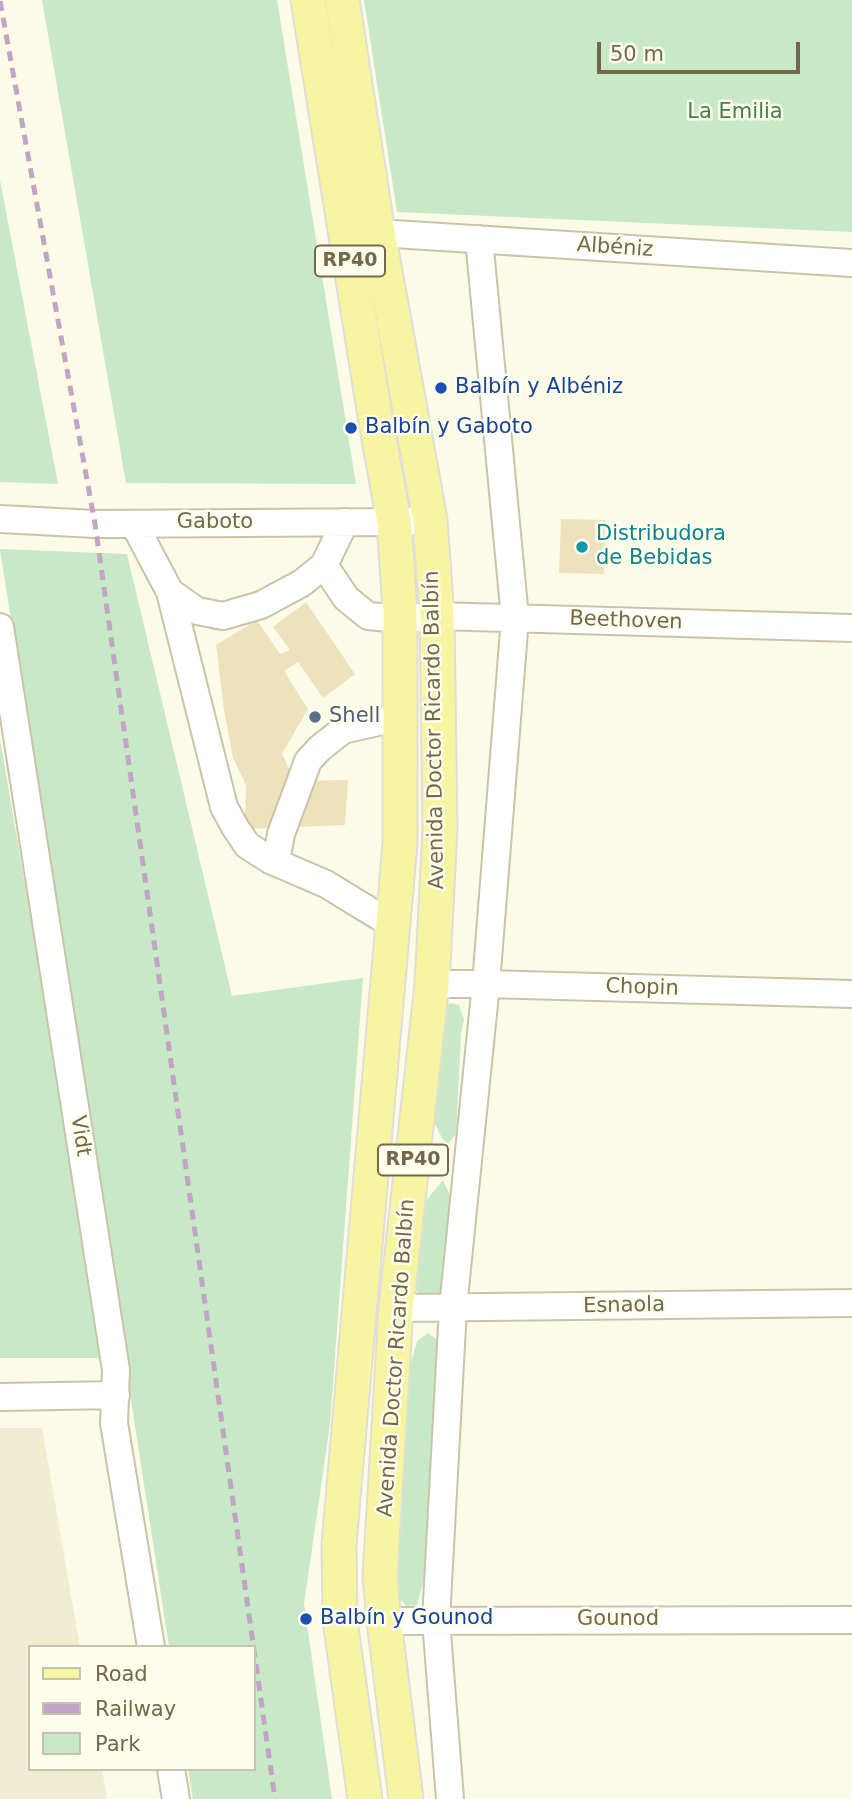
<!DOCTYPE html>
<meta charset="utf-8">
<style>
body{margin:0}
#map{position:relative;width:852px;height:1799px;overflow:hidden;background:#fcfbe7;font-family:"DejaVu Sans",sans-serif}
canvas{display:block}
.legend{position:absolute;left:28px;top:1645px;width:228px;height:126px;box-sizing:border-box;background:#fefeed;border:2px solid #c7c2ad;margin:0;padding:9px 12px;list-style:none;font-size:21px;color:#74684c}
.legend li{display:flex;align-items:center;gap:14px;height:35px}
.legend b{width:35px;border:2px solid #c7c2ad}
.scale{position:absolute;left:597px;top:42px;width:203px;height:32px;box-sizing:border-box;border:4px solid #74684c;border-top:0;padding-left:9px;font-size:21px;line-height:24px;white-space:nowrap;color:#74684c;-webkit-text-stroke:5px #fefeed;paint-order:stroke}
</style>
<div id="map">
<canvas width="852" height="1799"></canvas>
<ul class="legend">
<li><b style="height:9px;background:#f7f5a2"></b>Road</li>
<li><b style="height:9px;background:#c2a5c5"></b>Railway</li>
<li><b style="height:19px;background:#c8e9c6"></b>Park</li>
</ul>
<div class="scale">50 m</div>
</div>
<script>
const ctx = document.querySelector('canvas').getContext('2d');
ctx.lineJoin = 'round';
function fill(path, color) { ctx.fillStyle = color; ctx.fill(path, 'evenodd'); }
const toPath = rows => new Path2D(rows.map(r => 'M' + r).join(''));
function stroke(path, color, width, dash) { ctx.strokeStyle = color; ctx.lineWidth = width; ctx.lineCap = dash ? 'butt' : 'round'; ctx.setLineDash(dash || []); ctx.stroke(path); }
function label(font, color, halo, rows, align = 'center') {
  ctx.font = font + ' "DejaVu Sans",sans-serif'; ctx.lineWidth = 5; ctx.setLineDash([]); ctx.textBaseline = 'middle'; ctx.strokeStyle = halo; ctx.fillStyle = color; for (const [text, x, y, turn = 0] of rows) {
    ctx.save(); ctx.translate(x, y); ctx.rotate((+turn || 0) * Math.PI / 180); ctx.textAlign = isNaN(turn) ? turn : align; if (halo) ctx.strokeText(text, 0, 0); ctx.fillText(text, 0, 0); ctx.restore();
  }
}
fill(toPath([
 [0,1428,42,1428,80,1647,30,1647,30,1769,102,1769,107,1799,0,1799]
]), '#f0edd3');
fill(toPath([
 [42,0,277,0,356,484,126,483],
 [364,0,852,0,852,232,397,212],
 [0,180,58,484,0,482],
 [0,549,127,554,232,996,363,978,330,1424,304,1604,332,1799,193,1799,188,1769,254,1769,254,1647,169,1647],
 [0,739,106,1358,0,1358],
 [450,1003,459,1005,464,1020,461,1034,456,1134,448,1144,442,1138,431,1116,441,1013],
 [443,1180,451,1198,441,1295,428,1301,413,1288,424,1203],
 [428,1333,440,1342,426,1571,417,1605,406,1606,394,1591,393,1564,411,1363,417,1341]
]), '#c8e9c6');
fill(toPath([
 [561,519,605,520,604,574,559,573],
 [306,602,355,674,323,698,298,662,284,671,308,709,282,754,295,781,348,780,345,825,245,829,246,785,233,758,224,710,216,645,257,620,280,654,290,650,273,627]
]), '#eee2be');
const minor = toPath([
 [378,233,852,263],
 [0,519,95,524,394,522,430,520],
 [134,524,170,592,197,611,223,616,261,605,302,583,324,565,345,522],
 [324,565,346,598,368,616,400,619,437,616,852,628],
 [170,592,224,807,235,827,247,845,270,860,326,884,393,925],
 [0,627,116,1370,114,1423,151,1647],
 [276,862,281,834,308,761,320,748,343,730,400,717],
 [432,984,486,984,852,994],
 [396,1308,852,1303],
 [0,1397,116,1395],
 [384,1621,852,1620],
 [171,1769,176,1799],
 [450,1799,436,1620,453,1308,486,984,515,618,479,239]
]);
const major = toPath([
 [308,0,376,422,394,522,400,611,400,843,339,1544,340,1620,365,1799],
 [342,0,378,233,430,520,437,616,440,829,432,984,396,1308,380,1577,384,1621,406,1799]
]);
stroke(minor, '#cac3aa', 30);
stroke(major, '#e0ded8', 37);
stroke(minor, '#fff', 26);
stroke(major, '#f7f5a2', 33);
stroke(toPath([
 [0,1,95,524,275,1799]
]), '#c2a5c5', 5, [10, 7]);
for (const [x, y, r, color] of [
 [441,388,7,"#1a4fb4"],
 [351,428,7,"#1a4fb4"],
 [582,547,7,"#0f9aa8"],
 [315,717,7,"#5c6f8a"],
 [306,1619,7,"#1a4fb4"]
]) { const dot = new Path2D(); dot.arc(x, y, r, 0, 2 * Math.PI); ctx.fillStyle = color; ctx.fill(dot); stroke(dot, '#fefeed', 2.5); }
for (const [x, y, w] of [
 [350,261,70],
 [413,1160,70]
]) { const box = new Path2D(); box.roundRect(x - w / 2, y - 15.5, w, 31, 5); ctx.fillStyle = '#fefeed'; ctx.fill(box); stroke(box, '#74684c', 2); }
label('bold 19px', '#74684c', null, [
 ["RP40",350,261],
 ["RP40",413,1160]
]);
label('21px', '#477f4a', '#fefeed', [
 ["La Emilia",735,113]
]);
label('21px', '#74684c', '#fefeed', [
 ["Albéniz",615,248,4],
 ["Gaboto",215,523],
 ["Beethoven",626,621,2],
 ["Avenida Doctor Ricardo Balbín",435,730,-91],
 ["Chopin",642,988,2],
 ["Vidt",80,1136,81],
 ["Esnaola",624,1306,-1],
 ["Avenida Doctor Ricardo Balbín",397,1358,-86],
 ["Gounod",618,1620]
]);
label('21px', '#164399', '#fefeed', [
 ["Balbín y Albéniz",455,388],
 ["Balbín y Gaboto",365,428],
 ["Balbín y Gounod",320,1619]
], 'left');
label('21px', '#0d838f', '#fefeed', [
 ["Distribudora",596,535],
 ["de Bebidas",596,559]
], 'left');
label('21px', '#4e5e75', '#fefeed', [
 ["Shell",329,717]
], 'left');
</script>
